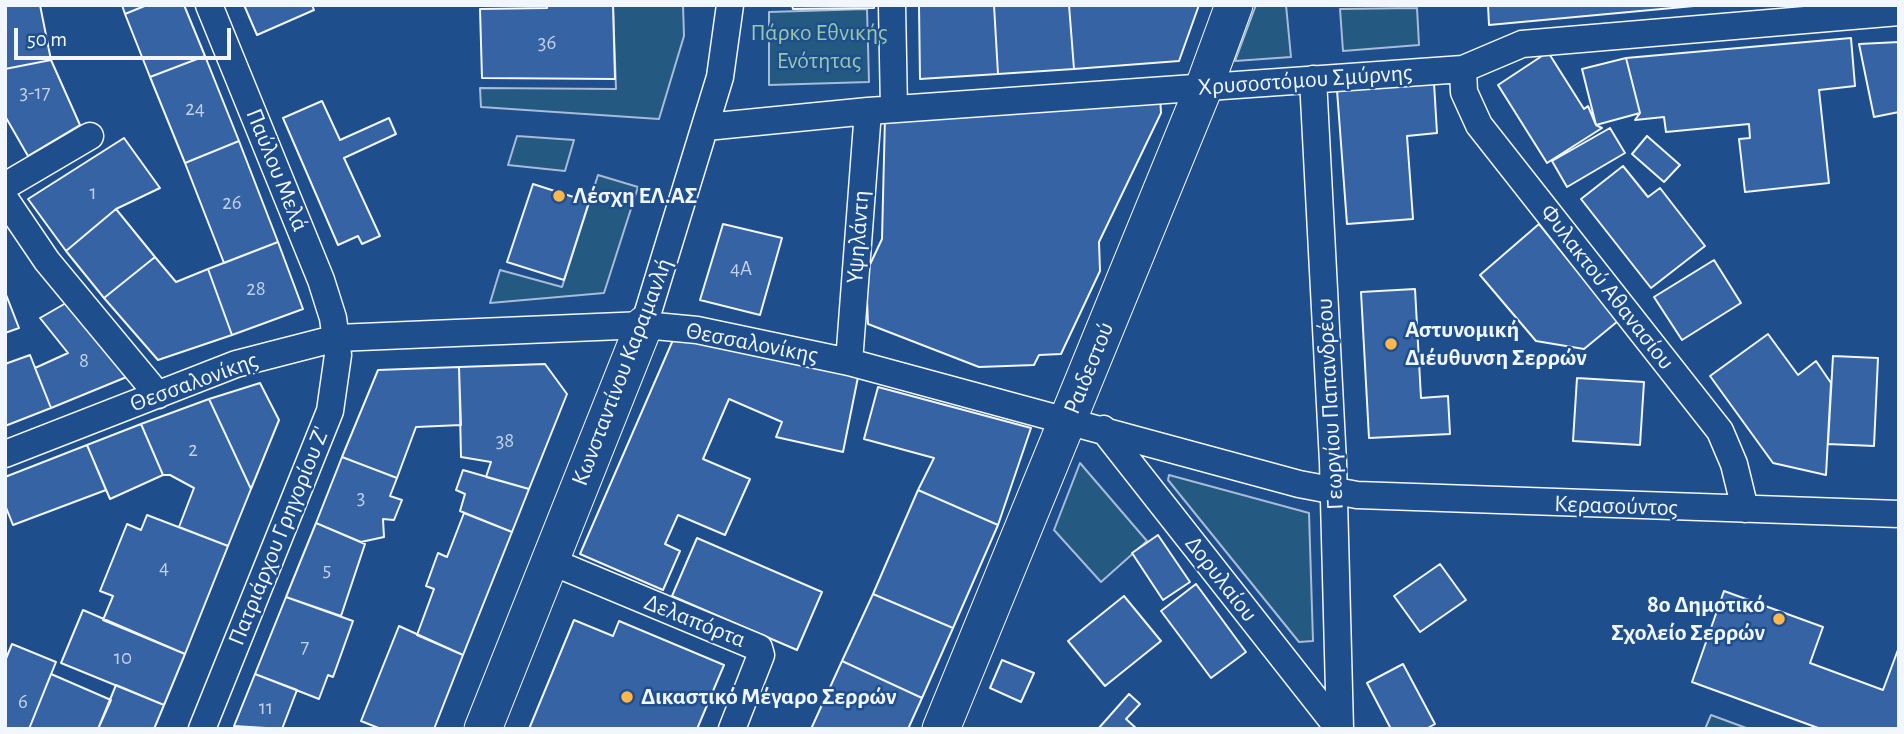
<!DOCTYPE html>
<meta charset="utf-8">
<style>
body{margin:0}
#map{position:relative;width:1904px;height:734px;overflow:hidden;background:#1f4e8c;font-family:"Alegreya Sans",sans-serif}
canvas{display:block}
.frame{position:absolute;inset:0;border:7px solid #f2f6ff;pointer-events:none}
.scale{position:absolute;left:14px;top:28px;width:217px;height:32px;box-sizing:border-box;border:4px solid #f2f6ff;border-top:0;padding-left:9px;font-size:21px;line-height:24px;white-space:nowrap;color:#f2f6ff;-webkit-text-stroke:5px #1f4e8c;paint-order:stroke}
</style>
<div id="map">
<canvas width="1904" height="734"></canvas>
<div class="frame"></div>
<div class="scale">50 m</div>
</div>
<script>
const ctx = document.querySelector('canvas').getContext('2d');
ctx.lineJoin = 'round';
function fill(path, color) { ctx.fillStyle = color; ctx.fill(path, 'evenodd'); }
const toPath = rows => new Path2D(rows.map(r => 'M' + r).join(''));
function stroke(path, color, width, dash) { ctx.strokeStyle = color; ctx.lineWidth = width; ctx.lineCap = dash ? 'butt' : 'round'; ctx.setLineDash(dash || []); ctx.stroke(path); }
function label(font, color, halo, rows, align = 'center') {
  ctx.font = font + ' "Alegreya Sans",sans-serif'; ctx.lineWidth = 5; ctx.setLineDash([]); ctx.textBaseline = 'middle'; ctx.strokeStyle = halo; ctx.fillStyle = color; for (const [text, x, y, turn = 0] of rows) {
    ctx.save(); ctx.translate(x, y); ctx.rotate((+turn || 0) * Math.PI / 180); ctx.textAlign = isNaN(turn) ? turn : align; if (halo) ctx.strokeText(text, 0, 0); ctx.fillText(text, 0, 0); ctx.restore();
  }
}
const green = toPath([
 [613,5,683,5,684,36,659,119,481,107,480,88,616,89,613,5],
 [1256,5,1286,5,1291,57,1235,61,1256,5],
 [1417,8,1419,45,1343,51,1340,9,1417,8],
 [867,9,869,82,769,85,769,12,867,9],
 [517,136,574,140,565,171,508,165,517,136],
 [598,175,638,187,604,293,490,303,500,270,562,287,598,175],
 [1080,463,1147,541,1101,582,1054,530,1080,463],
 [1169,475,1309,513,1313,641,1299,642,1168,480,1169,475],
 [1711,715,1749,729,1705,729,1711,715]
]);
fill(green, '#245a82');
stroke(green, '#a8bbd7', 2);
const building = toPath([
 [5,5,40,5,51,60,5,69,5,5],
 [122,5,147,5,125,14,122,5],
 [147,5,184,5,205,56,150,77,125,14,147,5],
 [244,5,312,5,314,10,257,35,244,5],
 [547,5,613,5,615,79,482,78,480,9,547,8,547,5],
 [792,5,874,5,874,8,793,9,792,5],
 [994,5,998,74,920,79,919,6,994,5],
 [994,5,1069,5,1074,69,998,74,994,5],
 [1069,5,1199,5,1179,61,1074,69,1069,5],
 [1488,5,1694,5,1694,6,1489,25,1488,5],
 [1851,38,1855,86,1819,90,1829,183,1745,192,1739,139,1750,138,1749,124,1666,132,1664,117,1635,120,1640,113,1626,58,1851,38],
 [1899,42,1899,112,1874,117,1859,44,1899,42],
 [1548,52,1584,109,1588,106,1596,125,1602,128,1547,163,1498,85,1548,52],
 [205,56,239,141,185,163,150,77,205,56],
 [1626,58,1640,113,1596,125,1582,69,1626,58],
 [51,60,80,125,28,156,5,116,5,69,51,60],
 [1434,83,1437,133,1407,136,1413,219,1347,224,1337,90,1434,83],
 [1160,97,1161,113,1099,242,1100,271,1061,354,1039,355,1034,365,979,367,868,324,866,273,882,239,885,117,1160,97],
 [322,101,340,140,389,118,396,134,344,158,380,236,362,244,358,236,338,245,283,118,322,101],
 [1610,128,1625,153,1567,187,1552,161,1610,128],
 [1647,136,1680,165,1664,182,1632,154,1647,136],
 [124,138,160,188,116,209,66,251,28,199,124,138],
 [239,141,278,242,224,263,185,163,239,141],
 [1623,166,1648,197,1660,188,1705,246,1651,288,1581,199,1623,166],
 [533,184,589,202,564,280,507,262,533,184],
 [116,209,155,257,104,298,66,251,116,209],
 [723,224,782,238,760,315,700,300,723,224],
 [1539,224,1618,321,1584,349,1536,341,1480,275,1539,224],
 [278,242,303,309,232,335,208,269,278,242],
 [155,257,176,282,208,269,232,335,158,360,104,298,155,257],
 [1714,260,1741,303,1682,340,1654,297,1714,260],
 [1415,289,1421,398,1448,396,1450,434,1369,438,1361,292,1415,289],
 [5,292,19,328,5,333,5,292],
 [66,303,129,376,51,408,35,368,68,353,40,318,66,303],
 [676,333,859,372,843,452,776,437,782,422,729,399,703,459,750,479,725,535,678,515,665,544,680,551,663,590,580,554,676,333],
 [1768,334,1798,375,1816,361,1831,383,1826,475,1773,463,1710,376,1768,334],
 [30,355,51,408,5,426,5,364,30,355],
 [1833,356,1878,358,1874,446,1828,444,1833,356],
 [545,364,567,394,529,489,486,477,491,462,461,457,459,367,545,364],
 [459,367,461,425,416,427,397,478,342,457,378,370,459,367],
 [1577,378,1644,382,1640,445,1573,441,1577,378],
 [260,383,279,420,251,489,209,399,260,383],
 [878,387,1031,428,998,525,918,490,934,458,864,439,878,387],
 [209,399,251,489,228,546,179,527,194,488,170,475,163,475,141,424,209,399],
 [141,424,163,475,110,499,87,445,141,424],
 [87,445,106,490,13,525,5,505,5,477,87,445],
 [342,457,397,478,390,496,402,500,394,520,383,519,384,537,361,542,316,523,342,457],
 [463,470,529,489,512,532,460,511,465,494,456,490,463,470],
 [918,490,998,525,953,628,873,594,918,490],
 [464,513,512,532,463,655,417,635,434,589,426,586,438,553,447,557,464,513],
 [147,515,228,546,185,654,103,620,113,596,100,591,127,524,141,530,147,515],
 [316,523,365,544,341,616,286,597,316,523],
 [1158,535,1190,582,1163,600,1132,553,1158,535],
 [697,538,822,592,797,650,672,596,697,538],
 [1440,564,1466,600,1420,632,1394,596,1440,564],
 [1196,584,1246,652,1211,678,1161,611,1196,584],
 [1724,591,1823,627,1810,663,1883,690,1899,647,1899,729,1821,729,1692,682,1724,591],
 [873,594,953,628,922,698,842,661,873,594],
 [1124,596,1161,641,1105,686,1068,641,1124,596],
 [286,597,353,621,333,677,328,675,319,699,255,674,286,597],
 [83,610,185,654,164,705,61,663,83,610],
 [574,620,613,636,619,621,724,665,697,729,529,729,574,620],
 [399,626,463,655,434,729,381,729,361,721,399,626],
 [12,644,56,662,29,729,5,729,5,661,12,644],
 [1002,660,1034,673,1021,702,990,688,1002,660],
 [842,661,922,698,908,729,811,729,842,661],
 [1403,664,1435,724,1426,729,1391,729,1367,683,1403,664],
 [51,674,111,700,98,729,29,729,51,674],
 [255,674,297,690,282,729,234,726,255,674],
 [116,685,164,705,154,729,98,729,116,685],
 [1129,694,1140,704,1126,719,1137,729,1098,729,1129,694]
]);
fill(building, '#3563a3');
stroke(building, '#f2f6ff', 2);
const street = toPath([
 [892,5,894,109],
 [1463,69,1464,92,1479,125,1720,431,1734,464,1745,509],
 [1313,79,1333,462,1340,729],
 [706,127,868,111,1463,69,1522,44,1899,12],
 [5,186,90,136],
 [5,199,47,261,158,395],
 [644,325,720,77,730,5],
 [849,362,868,111],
 [1103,429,1339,729],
 [5,454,236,364,337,338,644,325,697,330,849,362,1299,484,1357,495,1899,514],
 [550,561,759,648,761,655,732,729],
 [202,729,330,411,338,355,333,318,321,280,209,5]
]);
const secondary = toPath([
 [483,729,644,325],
 [941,729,1204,87,1234,5]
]);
stroke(street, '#f2f6ff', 29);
stroke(secondary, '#f2f6ff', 39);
stroke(street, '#1f4e8c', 26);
stroke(secondary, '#1f4e8c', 37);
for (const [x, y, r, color] of [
 [559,196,7,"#ffb74d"],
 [1391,344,7,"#ffb74d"],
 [1779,619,7,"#ffb74d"],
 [627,697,7,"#ffb74d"]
]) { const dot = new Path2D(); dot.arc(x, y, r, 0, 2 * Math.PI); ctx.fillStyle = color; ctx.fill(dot); stroke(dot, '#1f4e8c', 2.5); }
label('21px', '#c3d1e8', null, [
 ["36",547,43],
 ["3-17",35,93],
 ["24",195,109],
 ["1",93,193],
 ["26",232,203],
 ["4A",741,269],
 ["28",256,289],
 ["8",84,361],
 ["38",505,441],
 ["2",193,450],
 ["3",361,498],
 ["4",164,568],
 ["5",327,570],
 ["7",305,647],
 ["10",123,658],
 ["6",23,702],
 ["11",266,708]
]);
label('24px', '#97c8a6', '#1f4e8c', [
 ["Πάρκο Εθνικής",819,33],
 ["Ενότητας",819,61]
]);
label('24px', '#f2f6ff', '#1f4e8c', [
 ["Χρυσοστόμου Σμύρνης",1305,80,-4],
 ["Παύλου Μελά",277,170,68],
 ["Υψηλάντη",858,237,-86],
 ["Φυλακτού Αθανασίου",1607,287,52],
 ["Θεσσαλονίκης",752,343,11],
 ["Ραιδεστού",1089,368,-68],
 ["Κωνσταντίνου Καραμανλή",622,372,-69],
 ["Θεσσαλονίκης",194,382,-20],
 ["Γεωργίου Παπανδρέου",1330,404,-93],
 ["Κερασούντος",1616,506,2],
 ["Πατριάρχου Γρηγορίου Ζ'",279,536,-68],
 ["Δορυλαίου",1221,579,52],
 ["Δελαπόρτα",695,621,22]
]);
label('bold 24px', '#f2f6ff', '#1f4e8c', [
 ["Λέσχη ΕΛ.ΑΣ",573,196],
 ["Αστυνομική",1405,330],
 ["Διέυθυνση Σερρών",1405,358],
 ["8ο Δημοτικό",1765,605,"right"],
 ["Σχολείο Σερρών",1765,633,"right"],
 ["Δικαστικό Μέγαρο Σερρών",641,697]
], 'left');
</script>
